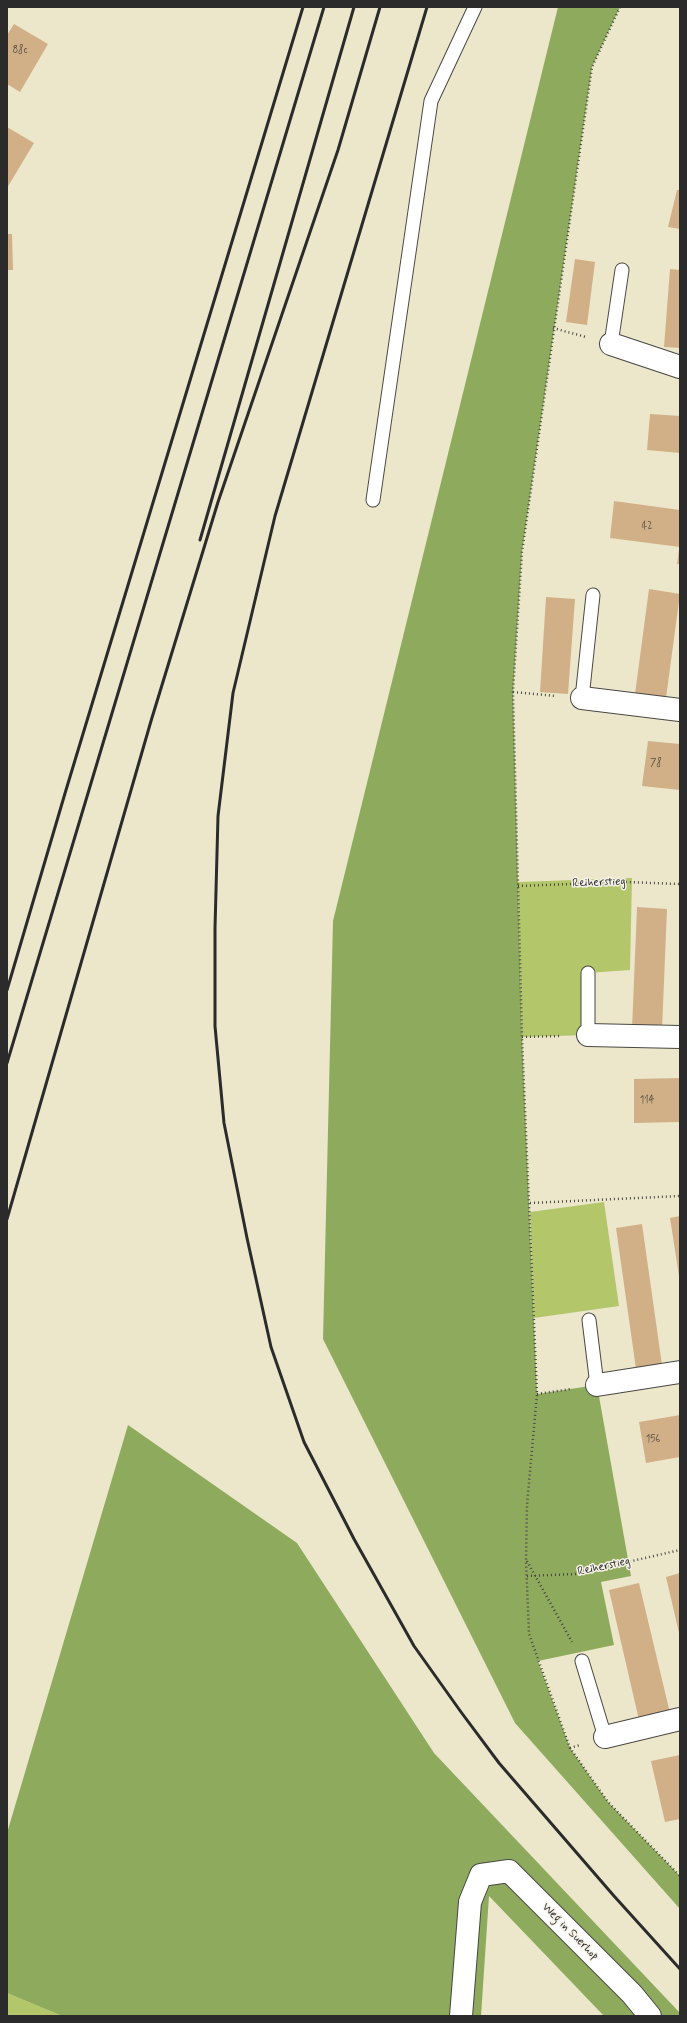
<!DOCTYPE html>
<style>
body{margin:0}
#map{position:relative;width:687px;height:2023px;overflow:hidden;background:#ece7cb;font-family:Mynerve,sans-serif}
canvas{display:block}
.frame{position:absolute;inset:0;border:8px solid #2b2b2b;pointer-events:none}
</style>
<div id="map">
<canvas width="687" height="2023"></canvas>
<div class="frame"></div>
</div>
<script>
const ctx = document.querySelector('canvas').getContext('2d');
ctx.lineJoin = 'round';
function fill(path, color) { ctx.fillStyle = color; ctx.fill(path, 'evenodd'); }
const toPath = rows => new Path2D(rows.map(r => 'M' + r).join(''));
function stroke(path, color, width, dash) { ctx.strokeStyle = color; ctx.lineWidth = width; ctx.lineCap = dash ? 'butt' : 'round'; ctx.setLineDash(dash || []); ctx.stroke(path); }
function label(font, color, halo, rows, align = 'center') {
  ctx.font = font + ' Mynerve,sans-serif'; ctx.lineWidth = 3; ctx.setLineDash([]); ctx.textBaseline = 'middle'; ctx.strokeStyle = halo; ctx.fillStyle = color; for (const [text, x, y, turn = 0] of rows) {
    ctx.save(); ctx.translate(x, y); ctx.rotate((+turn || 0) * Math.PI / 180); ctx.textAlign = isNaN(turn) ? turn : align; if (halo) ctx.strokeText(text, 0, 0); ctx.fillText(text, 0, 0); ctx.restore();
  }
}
fill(toPath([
 [632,878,630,970,588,973,588,1035,522,1037,518,882],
 [604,1202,619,1306,534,1318,530,1212],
 [7,1993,62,2016,7,2016]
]), '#b3c669');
fill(toPath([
 [558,7,620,7,592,67,522,552,513,692,522,1037,537,1394,597,1385,631,1576,601,1582,614,1645,538,1661,570,1748,608,1802,680,1876,680,1909,515,1723,323,1339,333,921],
 [128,1425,297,1543,434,1753,680,2013,680,2016,604,2016,489,1896,481,2016,62,2016,7,1993,7,1833]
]), '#8eab5d');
fill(toPath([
 [14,24,48,44,20,92,7,84,7,35],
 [7,127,34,143,7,188],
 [677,190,680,190,680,229,668,227],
 [7,234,12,234,13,270,7,270],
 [575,259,595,262,587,325,566,322],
 [670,269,680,270,680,348,664,347],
 [650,414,680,416,680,453,647,450],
 [614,501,680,510,680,547,610,538],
 [679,550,680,550,680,564,677,564],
 [649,589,680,594,666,698,635,694],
 [546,597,575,599,568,694,540,692],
 [648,741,680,744,680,790,642,786],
 [637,907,667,909,662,1030,632,1029],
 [680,1078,680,1122,634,1123,634,1079],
 [680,1216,680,1276,679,1276,670,1218],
 [642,1224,663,1372,637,1376,616,1228],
 [680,1415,680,1457,646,1463,639,1422],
 [680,1573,680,1633,679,1633,666,1577],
 [639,1583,670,1713,639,1720,609,1590],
 [680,1755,680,1819,665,1822,651,1761]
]), '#d1b087');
const service = toPath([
 [611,344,622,270],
 [373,500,431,101,475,7],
 [582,698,593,595],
 [588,1035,588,973],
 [589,1320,597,1385],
 [582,1661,605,1737]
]);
const minor = toPath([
 [611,344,680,367],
 [582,698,680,710],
 [588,1035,680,1037],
 [597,1385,680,1372],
 [605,1737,680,1719],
 [461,2016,470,1902,481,1875,509,1871,632,1994,650,2016]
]);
stroke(service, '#484743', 15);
stroke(minor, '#484743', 24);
stroke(toPath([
 [620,7,592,67,522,552,513,692,522,1037,537,1394,527,1505,526,1561,529,1634,570,1748,608,1802,680,1876],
 [553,328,586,337],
 [513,692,556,696],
 [518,886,625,882,680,884],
 [522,1037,561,1036],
 [530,1203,680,1196],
 [537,1394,571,1389],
 [527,1561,572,1642],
 [527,1576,575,1574,680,1550],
 [570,1748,580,1745]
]), '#484743', 2.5, [1, 3]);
stroke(service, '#fff', 13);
stroke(minor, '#fff', 22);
stroke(toPath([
 [427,7,275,516,233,693,218,816,215,928,215,1026,224,1123,247,1238,271,1347,304,1442,354,1539,414,1646,461,1712,499,1763,614,1896,680,1969],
 [200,540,354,7],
 [7,990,66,790,303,7],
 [7,1063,324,7],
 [7,1219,151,721,218,502,338,150,380,7]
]), '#2b2b2b', 3);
label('10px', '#544c42', null, [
 ["88c",20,51],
 ["42",647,527],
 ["78",656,764],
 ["114",647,1101],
 ["156",653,1440]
]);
label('12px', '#2b2b2b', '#f7f3e8', [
 ["Reiherstieg",599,883,-2],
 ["Reiherstieg",604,1567,-12],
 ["Weg in Suerhop",570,1932,45]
]);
</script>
